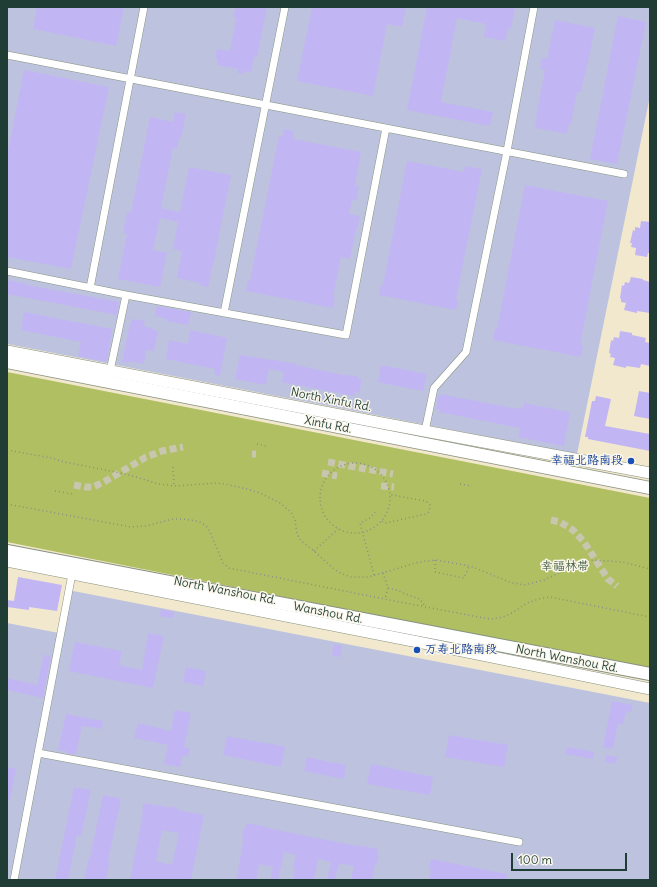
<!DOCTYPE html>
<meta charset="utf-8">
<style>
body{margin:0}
#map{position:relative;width:657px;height:887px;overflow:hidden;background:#f2e8ce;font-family:Delius,sans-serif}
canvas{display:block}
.frame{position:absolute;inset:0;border:8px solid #1f3d34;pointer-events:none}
.scale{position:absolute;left:511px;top:853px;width:116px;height:18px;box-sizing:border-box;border:2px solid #1f3d34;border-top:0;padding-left:5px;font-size:12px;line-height:14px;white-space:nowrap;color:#1f3d34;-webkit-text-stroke:3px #fbf7ec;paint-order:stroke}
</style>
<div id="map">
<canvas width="657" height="887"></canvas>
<div class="frame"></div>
<div class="scale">100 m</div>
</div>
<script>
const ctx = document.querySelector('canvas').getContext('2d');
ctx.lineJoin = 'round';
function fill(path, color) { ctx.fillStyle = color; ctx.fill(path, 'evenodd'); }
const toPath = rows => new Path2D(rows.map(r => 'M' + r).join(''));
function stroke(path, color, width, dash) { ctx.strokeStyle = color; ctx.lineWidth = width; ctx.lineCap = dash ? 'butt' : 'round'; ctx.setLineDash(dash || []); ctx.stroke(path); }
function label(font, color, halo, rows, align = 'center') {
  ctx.font = font + ' Delius,"LXGW WenKai TC",sans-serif'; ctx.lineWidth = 3; ctx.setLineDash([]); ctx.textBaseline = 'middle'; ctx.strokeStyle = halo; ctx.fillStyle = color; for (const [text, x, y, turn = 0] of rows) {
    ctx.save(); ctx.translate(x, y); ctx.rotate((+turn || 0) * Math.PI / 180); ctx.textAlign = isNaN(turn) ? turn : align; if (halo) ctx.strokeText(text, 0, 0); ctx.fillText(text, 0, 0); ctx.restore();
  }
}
fill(toPath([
 [7,7,650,7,650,96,577,454,7,344],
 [68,590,650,703,650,880,7,880,7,623,59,633]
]), '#bdc3de');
fill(toPath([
 [7,372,650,498,650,670,7,542]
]), '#afbf62');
fill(toPath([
 [37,7,124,7,116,46,33,29],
 [237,7,267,7,257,57,254,57,251,72,244,71,244,74,237,73,238,69,217,65,218,59,215,58,217,49,230,51,236,18,233,17,235,8,237,8],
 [312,7,406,7,402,27,387,24,373,96,297,81],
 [427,7,515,7,511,29,508,28,505,41,484,37,486,24,457,18,441,102,493,112,490,126,407,110],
 [618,16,646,22,617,164,590,159],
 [555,20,595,28,585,77,584,76,581,92,577,92,571,124,569,124,567,134,535,128,537,117,536,117,545,70,540,69,542,58,547,59],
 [24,70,109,87,71,269,7,257,7,156],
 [175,112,186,114,181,138,179,138,177,149,173,148,161,208,180,212,189,167,231,175,213,266,212,266,208,287,199,285,200,283,177,278,182,251,173,249,178,222,160,218,153,250,167,253,160,287,118,279,127,234,123,233,127,212,131,213,150,117,173,122],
 [284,129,294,131,293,139,361,152,355,186,359,186,356,201,352,200,349,214,360,216,357,230,356,229,350,259,341,257,333,297,335,297,333,308,246,291,248,281,250,281,279,136,282,137],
 [407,161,464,172,465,166,482,169,456,299,458,300,456,310,379,295,381,284,383,285],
 [525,185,608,201,580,345,583,346,581,357,493,340,495,329,497,329],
 [641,221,650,222,650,253,648,253,647,257,635,255,636,248,631,247,632,243,630,243,633,230,635,231,635,227,640,228],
 [631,277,643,279,643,280,650,282,650,313,637,311,637,313,624,310,626,303,621,302,621,299,620,298,622,285,624,286,625,282,629,283],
 [7,280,28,284,27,285,119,302,117,315,7,294],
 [157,306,191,312,188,325,166,321,167,319,155,316],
 [24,312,112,329,107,362,78,356,81,342,21,330],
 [132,319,145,321,144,326,151,328,151,329,158,331,154,351,146,350,144,364,129,361,128,363,122,362,130,323,131,323],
 [190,330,227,338,220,376,214,374,215,369,166,359,169,340,188,344],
 [620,331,632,333,632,335,646,338,645,342,650,343,650,366,641,364,640,368,626,366,626,368,613,365,615,358,610,357,611,354,609,353,611,340,613,341,614,337,619,338],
 [240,355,286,362,296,364,296,365,348,376,348,375,358,376,358,378,362,379,359,393,355,392,354,396,282,382,284,372,269,369,266,385,235,379],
 [381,365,427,374,423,391,378,382],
 [639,391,650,393,650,419,634,416],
 [439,394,518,409,519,407,523,408,524,403,570,412,564,446,518,437,520,428,439,412,440,409,436,409],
 [596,396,611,399,605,426,650,434,650,451,588,439,588,437,585,437,592,401,595,401],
 [18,577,62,585,57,611,29,607,29,610,7,607,7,600,14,601],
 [161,609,174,612,173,618,160,616],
 [148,633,164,636,153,688,69,671,75,642,122,651,119,665,142,670],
 [334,644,342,646,340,657,332,656],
 [44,655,51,656,43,698,7,690,7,678,37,685],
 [186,667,206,671,203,686,183,682],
 [612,701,633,705,631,712,626,711,623,724,618,723,613,749,603,747],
 [175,710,191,713,184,747,190,748,188,756,183,755,180,767,164,764,168,745,134,738,138,723,171,731],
 [66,714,103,721,102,729,82,726,76,754,73,753,73,754,66,753,66,751,58,750],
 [449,735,508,745,504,767,445,757],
 [227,736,269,744,269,743,285,747,281,767,223,755],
 [567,747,594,752,593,759,565,754],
 [606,755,617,757,616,764,605,762],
 [307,757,333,763,333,762,346,765,344,779,304,771],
 [371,764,433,777,430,795,367,784],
 [7,767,16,769,10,800,7,799],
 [74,787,91,790,81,836,77,835,68,880,55,880],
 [103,795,121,799,108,861,110,861,106,880,84,880,89,858,90,858],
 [143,803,172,808,172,806,178,808,178,810,204,815,191,880,130,880,143,813,142,813],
 [162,830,179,833,172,865,156,861],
 [247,823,267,827,267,828,357,846,358,845,378,849,377,855,379,855,377,864,375,864,372,880,351,880,354,866,339,863,335,880,327,880,331,862,318,859,314,880,293,880,295,870,293,869,296,855,284,852,278,880,270,880,273,867,259,864,256,880,236,880,244,838,242,838,243,829,245,829],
 [431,859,507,874,506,880,429,880,431,870,429,870]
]), '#c2b5f4');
stroke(toPath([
 [252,454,256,454],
 [328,462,393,474],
 [322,473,337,476],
 [74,485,85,487,93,487,104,482,146,457,162,451,183,447],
 [381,486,394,487],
 [551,520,560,522,573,530,584,542,608,579,617,586]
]), '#c8c6af', 7, [7, 3.5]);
const street = toPath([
 [7,56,7,55,624,174],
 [7,271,126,295,110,371],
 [90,288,144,7],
 [126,295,346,335,386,128],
 [224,313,285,7],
 [425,431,434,388,466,352,507,151,534,7],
 [38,753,519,842],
 [14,880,72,574]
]);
const secondary = toPath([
 [7,351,387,424,650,473],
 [7,561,418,642,650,689]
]);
const primary = toPath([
 [7,362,650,488],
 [7,551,650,674]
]);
stroke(street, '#889281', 8);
stroke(secondary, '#889281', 12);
stroke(primary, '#889281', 14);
stroke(toPath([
 [257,444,266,446],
 [7,450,52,458,64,462,126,474,159,484,175,486,216,483,225,484,247,489,260,493,280,503,291,512,295,520,297,534,301,541,313,550,334,569,340,573,351,577,369,577,419,562,436,560,465,565,473,567,509,582,524,585,544,580,578,564,593,560,622,562,650,569],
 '320 498a35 35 0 1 1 70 0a35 35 0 1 1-70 0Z',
 [173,467,174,485],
 [460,484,472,486],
 [55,491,73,494],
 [7,504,131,527,146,526,173,519,184,519,196,521,202,523,207,527,210,532,223,563,229,568,405,603,484,618,491,619,503,617,512,613,527,603,539,599,550,597,650,617],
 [382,521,385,523,390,522,426,514,429,512,430,505,426,501,392,495,390,496],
 [314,551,338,529],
 [435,560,435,572,464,578,469,566],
 [383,573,388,588,385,599],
 [374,575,360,523,370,518,375,512],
 [388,588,397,590,405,594,420,599,424,605]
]), '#889281', 1.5, [1, 3]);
stroke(street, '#fff', 7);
stroke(secondary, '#fff', 11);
stroke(primary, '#fff', 12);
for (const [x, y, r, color] of [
 [631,461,4,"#1a4fb4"],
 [417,650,4,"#1a4fb4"]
]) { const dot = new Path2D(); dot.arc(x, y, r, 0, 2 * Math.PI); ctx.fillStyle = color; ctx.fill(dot); stroke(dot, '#fbf7ec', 1.5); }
label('12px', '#1f3d34', '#fbf7ec', [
 ["North Xinfu Rd.",331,400,11],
 ["Xinfu Rd.",328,425,11],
 ["North Wanshou Rd.",225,591,11],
 ["Wanshou Rd.",328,613,11],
 ["North Wanshou Rd.",567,659,11]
]);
label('12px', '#164399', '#fbf7ec', [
 ["幸福北路南段",623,461],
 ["万寿北路南段",425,650,"left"]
], 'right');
label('12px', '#435e40', '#fbf7ec', [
 ["幸福林带",565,567]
]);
</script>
